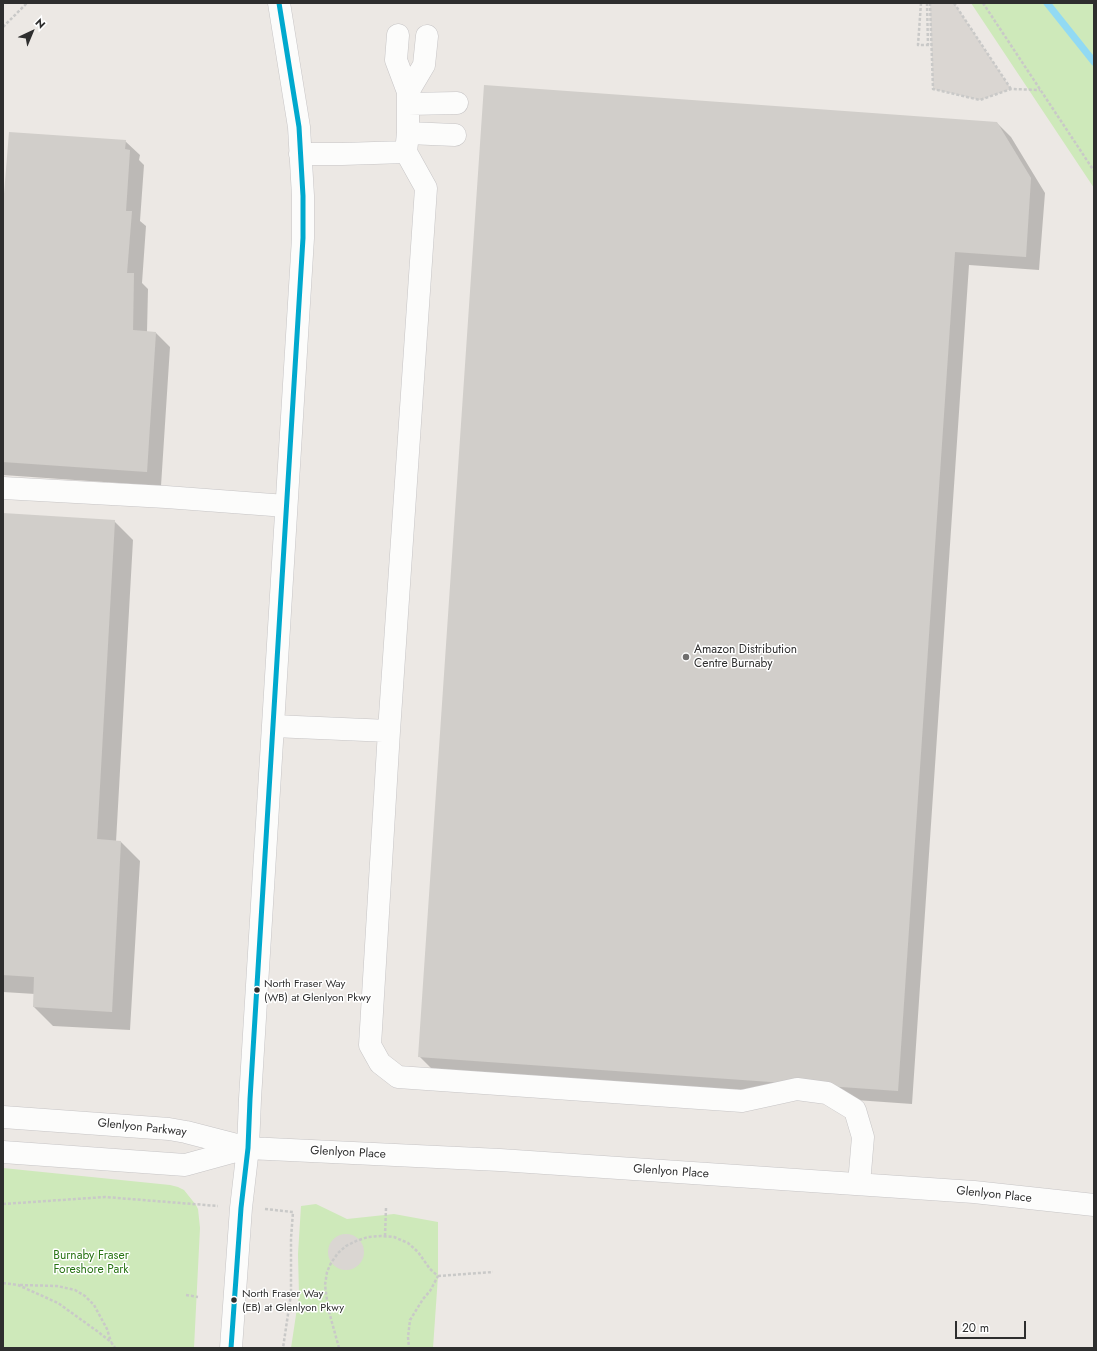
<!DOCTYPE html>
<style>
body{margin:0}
#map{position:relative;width:1097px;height:1351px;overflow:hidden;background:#ece8e4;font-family:Jost,sans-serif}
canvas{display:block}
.frame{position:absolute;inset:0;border:4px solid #2e2e2e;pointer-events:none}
.north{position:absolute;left:12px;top:12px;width:40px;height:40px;-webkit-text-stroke:3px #fff;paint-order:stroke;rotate:44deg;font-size:11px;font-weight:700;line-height:16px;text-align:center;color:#2e2e2e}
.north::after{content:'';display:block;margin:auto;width:14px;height:18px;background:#2e2e2e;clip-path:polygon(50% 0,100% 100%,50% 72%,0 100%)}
.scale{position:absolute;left:955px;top:1321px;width:71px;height:18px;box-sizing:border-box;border:2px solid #2e2e2e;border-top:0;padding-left:5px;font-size:12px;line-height:14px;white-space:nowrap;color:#2e2e2e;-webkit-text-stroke:3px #fff;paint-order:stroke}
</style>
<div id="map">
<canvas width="1097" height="1351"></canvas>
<div class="frame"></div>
<div class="north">N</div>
<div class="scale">20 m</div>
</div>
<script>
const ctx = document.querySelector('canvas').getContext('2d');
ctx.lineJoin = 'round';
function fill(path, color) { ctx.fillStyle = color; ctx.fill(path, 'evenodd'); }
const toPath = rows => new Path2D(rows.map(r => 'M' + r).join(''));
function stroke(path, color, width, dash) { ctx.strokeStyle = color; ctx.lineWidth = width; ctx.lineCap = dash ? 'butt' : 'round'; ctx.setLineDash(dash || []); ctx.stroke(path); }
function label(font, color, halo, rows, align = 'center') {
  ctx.font = font + ' Jost,sans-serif'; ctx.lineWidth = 3; ctx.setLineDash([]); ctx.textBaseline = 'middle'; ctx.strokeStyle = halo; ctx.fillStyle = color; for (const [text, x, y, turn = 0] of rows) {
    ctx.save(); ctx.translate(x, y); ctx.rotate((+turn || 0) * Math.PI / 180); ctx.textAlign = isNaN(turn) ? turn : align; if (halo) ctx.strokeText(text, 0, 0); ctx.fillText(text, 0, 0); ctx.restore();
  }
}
fill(toPath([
 [971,3,1094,3,1094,188],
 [3,1168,170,1185,178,1187,184,1190,196,1205,198,1209,200,1228,194,1348,3,1348],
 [316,1204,347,1219,394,1214,438,1222,438,1276,433,1348,291,1348,299,1295,298,1254,301,1206]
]), '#cee9ba');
fill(toPath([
 [930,3,954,3,1011,89,980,100,933,89],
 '328 1252a18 18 0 1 1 36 0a18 18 0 1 1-36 0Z'
]), '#dad6d2');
fill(toPath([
 [997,123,1011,137,1045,193,1039,270,969,265,912,1104,433,1070,419,1056],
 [125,141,140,155,139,160,144,165,140,221,146,226,142,283,148,289,147,332,156,333,170,347,161,486,3,475,3,194],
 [3,514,114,521,133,540,116,842,121,842,140,861,130,1030,53,1026,34,1007,35,994,3,992]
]), '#0003');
stroke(toPath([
 [1047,3,1094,62]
]), '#92daf3', 7);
fill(toPath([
 [484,85,997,122,1031,178,1026,257,955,252,898,1091,418,1057],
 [9,132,126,140,125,149,130,150,126,211,132,211,127,273,134,273,133,330,156,332,147,472,3,462,3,193,4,194],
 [3,513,115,520,97,839,121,841,112,1012,33,1007,34,977,3,975]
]), '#d1ceca');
const minor = toPath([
 [398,35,396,60,408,92,424,65,427,36],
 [408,104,457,103],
 [408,133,455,135],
 [406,152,408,133,408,92],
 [3,488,166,497,286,506],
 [273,726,389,731,426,188,406,152,342,154,300,154],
 [389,731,370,1045,380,1063,398,1077,742,1101,797,1089,827,1093,855,1110,863,1137,859,1184],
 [3,1117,169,1129,186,1132,248,1148,500,1160,974,1192,1094,1205],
 [3,1152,185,1165,247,1148],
 [231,1348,241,1208,248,1148,250,1099,303,238,303,196,299,127,279,3]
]);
stroke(minor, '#c6c4c5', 23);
stroke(toPath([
 [921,3,918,45,932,45],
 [927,3,928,45],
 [930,3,933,89,980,100,1011,89,1040,90],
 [954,3,1011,89],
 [983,3,1094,171],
 [3,27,27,3],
 [3,1204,105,1197,218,1206],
 [265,1209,293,1212,291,1238,291,1294,283,1348],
 [385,1236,386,1208],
 [438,1276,493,1272],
 [3,1283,18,1285,58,1303,97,1331,111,1342,115,1348],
 [20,1285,57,1286,75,1290,85,1296,94,1305,107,1329,111,1342],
 [186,1295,198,1297],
 [339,1348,328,1308,325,1285,327,1272,331,1263,338,1253,346,1246,356,1241,368,1237,381,1236,394,1237,408,1243,418,1252,430,1269,438,1276,430,1291,423,1299,410,1320,408,1337,409,1348]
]), '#c9c9c8', 2.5, [3, 2]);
stroke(minor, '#fcfcfb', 22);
stroke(toPath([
 [231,1348,241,1208,248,1148,250,1099,303,238,303,196,299,127,279,3]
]), '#00a9ce', 5);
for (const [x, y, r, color] of [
 [686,657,4,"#706f6e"],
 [257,990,3.5,"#2e2e2e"],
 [234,1300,3.5,"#2e2e2e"]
]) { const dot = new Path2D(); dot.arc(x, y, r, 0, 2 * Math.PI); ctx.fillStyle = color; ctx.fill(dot); stroke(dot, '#fff', 1.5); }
label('11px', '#2e2e2e', '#fff', [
 ["North Fraser Way",264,984],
 ["(WB) at Glenlyon Pkwy",264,998],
 ["North Fraser Way",242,1294],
 ["(EB) at Glenlyon Pkwy",242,1308]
], 'left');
label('12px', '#2e2e2e', '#fff', [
 ["Amazon Distribution",694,650],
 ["Centre Burnaby",694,664]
], 'left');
label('12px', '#2e2e2e', '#fff', [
 ["Glenlyon Parkway",142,1128,6],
 ["Glenlyon Place",348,1153,3],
 ["Glenlyon Place",671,1172,4],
 ["Glenlyon Place",994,1195,6]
]);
label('12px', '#297415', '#fff', [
 ["Burnaby Fraser",91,1256],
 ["Foreshore Park",91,1270]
]);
</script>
